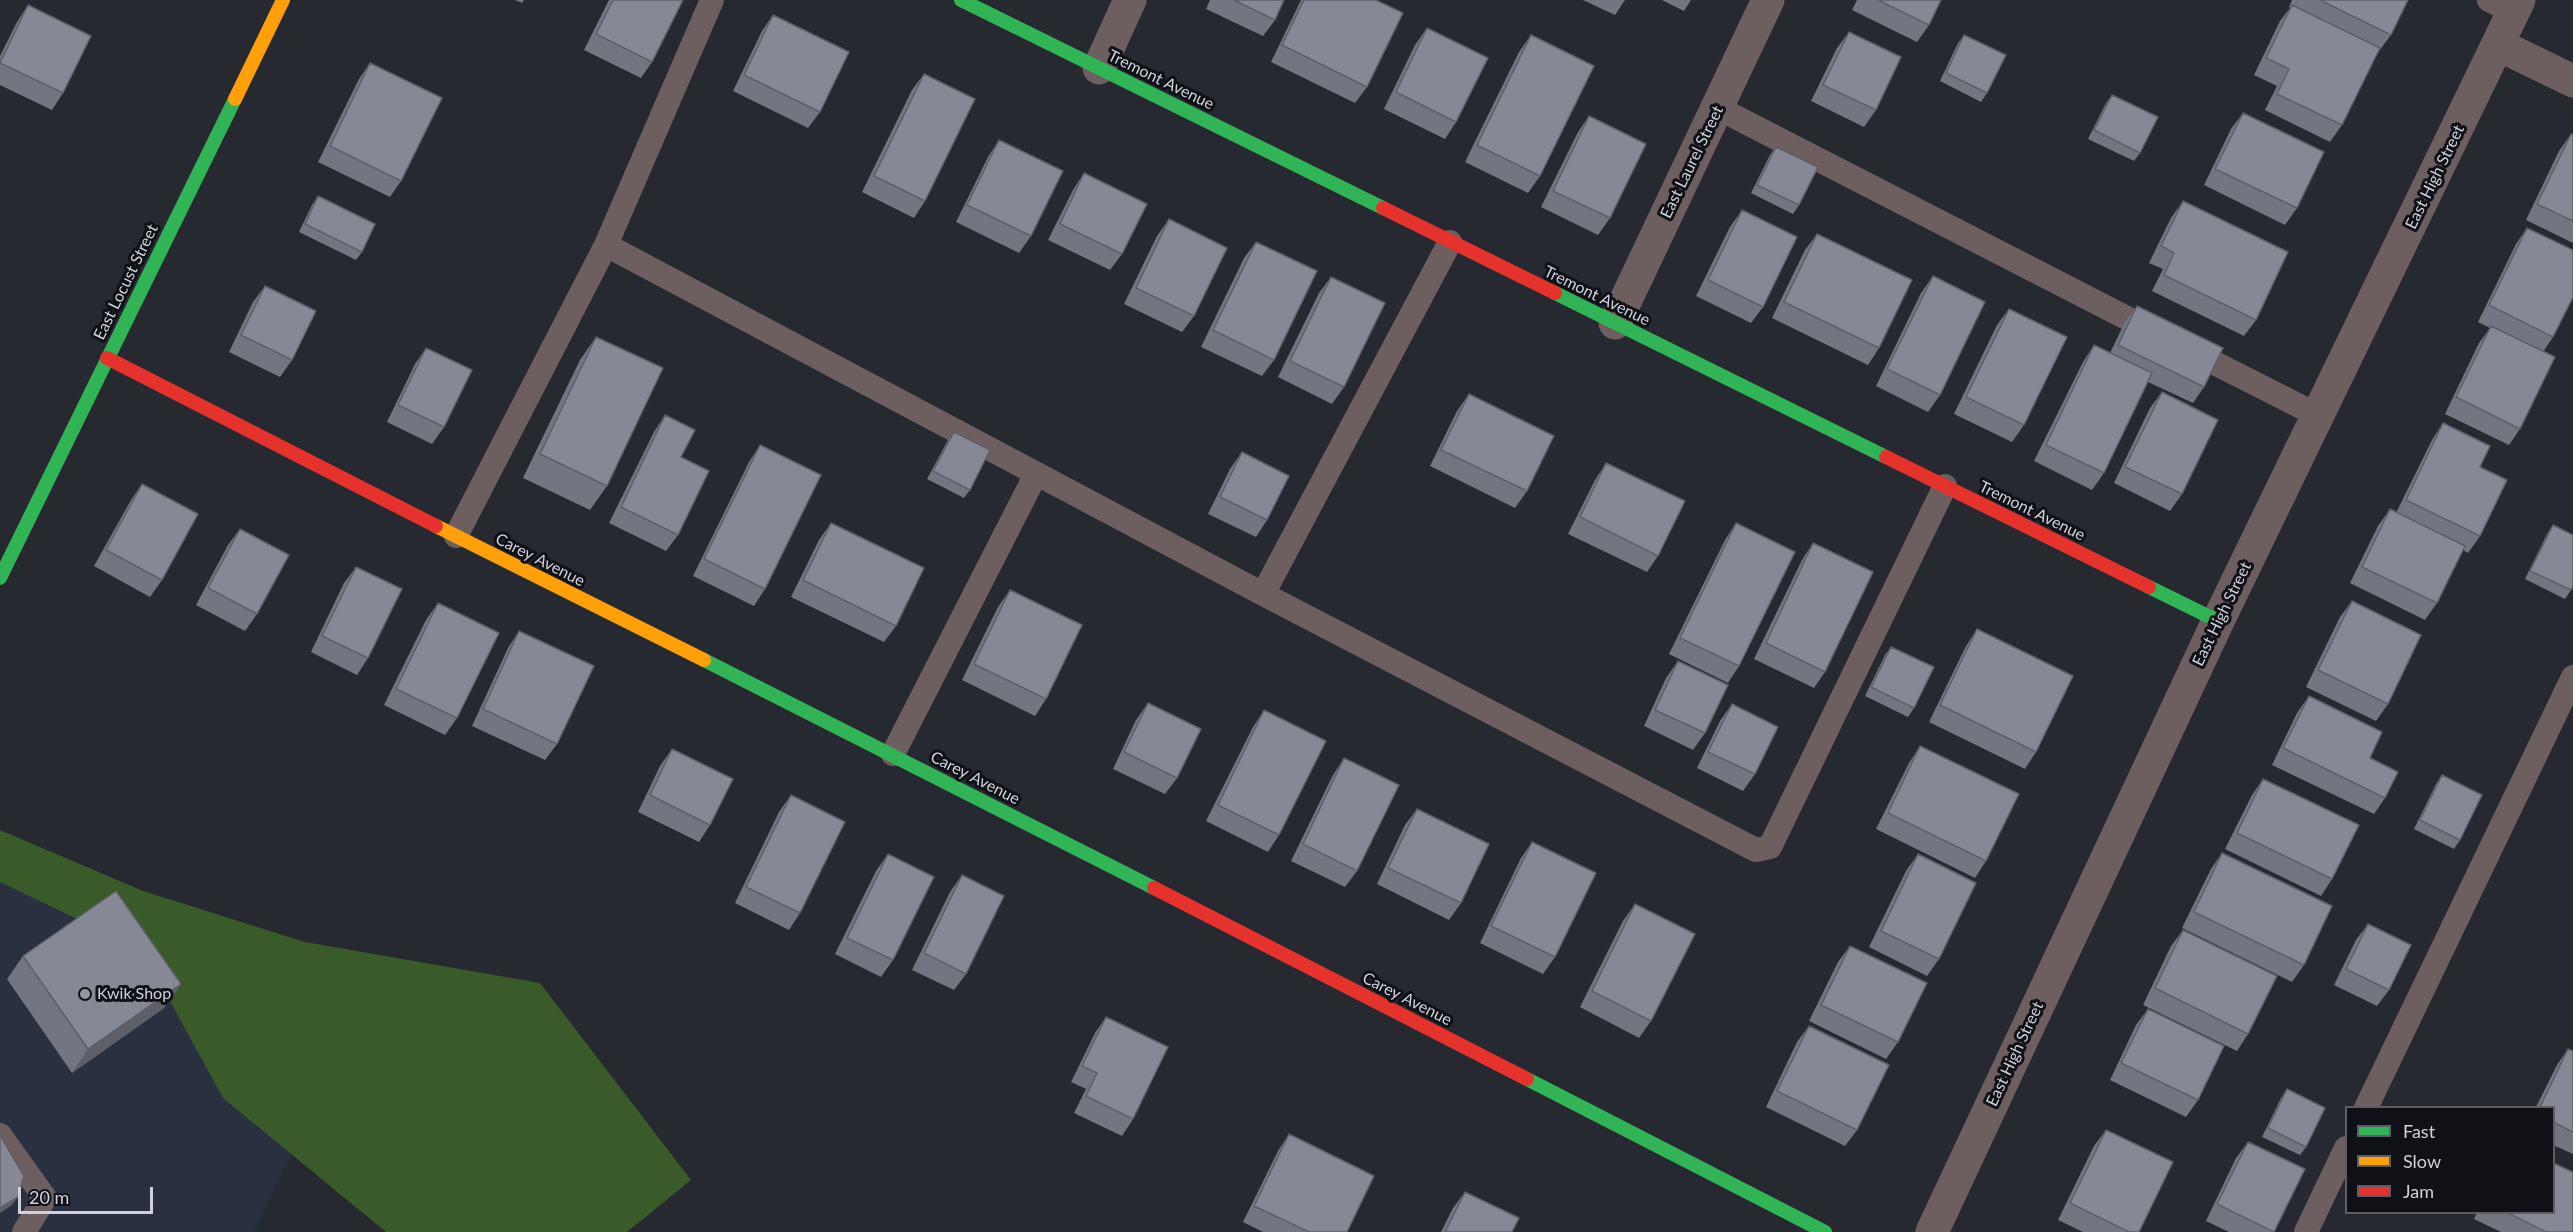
<!DOCTYPE html>
<style>
body{margin:0}
#map{position:relative;width:2573px;height:1232px;overflow:hidden;background:#272930;font-family:Lato,sans-serif}
canvas{display:block}
.legend{position:absolute;left:2345px;top:1106px;width:210px;height:108px;box-sizing:border-box;background:#0f1116;border:2px solid #5c5e64;margin:0;padding:8px 10px;list-style:none;font-size:18px;color:#cfd2da}
.legend li{display:flex;align-items:center;gap:12px;height:30px}
.legend b{width:30px;border:2px solid #5c5e64}
.scale{position:absolute;left:18px;top:1187px;width:135px;height:27px;box-sizing:border-box;border:3px solid #cfd2da;border-top:0;padding-left:8px;font-size:18px;line-height:21px;white-space:nowrap;color:#cfd2da;-webkit-text-stroke:4px #0f1116;paint-order:stroke}
</style>
<div id="map">
<canvas width="2573" height="1232"></canvas>
<ul class="legend">
<li><b style="height:8px;background:#30b455"></b>Fast</li>
<li><b style="height:8px;background:#ff9f0a"></b>Slow</li>
<li><b style="height:8px;background:#e5322d"></b>Jam</li>
</ul>
<div class="scale">20 m</div>
</div>
<script>
const ctx = document.querySelector('canvas').getContext('2d');
ctx.lineJoin = 'round';
function fill(path, color) { ctx.fillStyle = color; ctx.fill(path, 'evenodd'); }
const toPath = rows => new Path2D(rows.map(r => 'M' + r).join(''));
function stroke(path, color, width, dash) { ctx.strokeStyle = color; ctx.lineWidth = width; ctx.lineCap = dash ? 'butt' : 'round'; ctx.setLineDash(dash || []); ctx.stroke(path); }
function label(font, color, halo, rows, align = 'center') {
  ctx.font = font + ' Lato,sans-serif'; ctx.lineWidth = 6; ctx.setLineDash([]); ctx.textBaseline = 'middle'; ctx.strokeStyle = halo; ctx.fillStyle = color; for (const [text, x, y, turn = 0] of rows) {
    ctx.save(); ctx.translate(x, y); ctx.rotate((+turn || 0) * Math.PI / 180); ctx.textAlign = isNaN(turn) ? turn : align; if (halo) ctx.strokeText(text, 0, 0); ctx.fillText(text, 0, 0); ctx.restore();
  }
}
fill(toPath([
 [0,857,357,1019,254,1232,0,1232]
]), '#293040');
fill(toPath([
 [0,830,143,891,305,942,540,983,691,1180,627,1232,386,1232,223,1098,142,950,0,882]
]), '#395b29');
stroke(toPath([
 [2489,0,2513,12],
 [1718,108,2156,333],
 [606,245,1263,594,1756,850,1770,847,1945,486],
 [2187,349,2319,416],
 [456,536,606,245,712,0],
 [1263,594,1450,242],
 [893,754,1036,474],
 [2366,1108,2573,677],
 [0,1135,45,1198,24,1232],
 [2306,1232,2346,1148]
]), '#6d5e5f', 24);
stroke(toPath([
 [2499,45,2573,81],
 [1099,68,1130,0],
 [1615,323,1768,0],
 [1932,1232,2218,621,2519,0]
]), '#6d5e5f', 33);
stroke(toPath([
 [961,0,1383,208],
 [1555,293,1886,457],
 [0,578,235,99],
 [2149,587,2218,621],
 [704,660,1154,888],
 [1527,1079,1825,1232]
]), '#30b455', 14);
stroke(toPath([
 [235,99,283,0],
 [436,526,704,660]
]), '#ff9f0a', 14);
stroke(toPath([
 [1383,208,1555,293],
 [107,358,436,526],
 [1886,457,2149,587],
 [1154,888,1527,1079]
]), '#e5322d', 14);
fill(toPath([
 [515,0,524,0,522,3],
 [609,0,683,0,652,62,641,78,584,50],
 [1210,0,1284,0,1275,20,1263,36,1206,9],
 [1301,0,1376,0,1367,87,1355,103,1271,62],
 [1583,0,1625,0,1615,15],
 [1662,0,1691,0,1684,11],
 [1857,0,1941,0,1929,25,1917,42,1852,10],
 [2292,0,2408,0,2391,35,2379,51,2378,51,2342,125,2330,142,2265,110,2277,86,2254,75,2280,21,2290,8,2289,7],
 [28,5,63,93,52,110,0,85,0,56,17,22],
 [773,15,820,112,808,128,733,91,762,31],
 [1427,28,1456,122,1445,139,1384,109,1415,45],
 [1849,32,1876,110,1864,127,1811,101,1837,48],
 [1531,35,1540,176,1528,193,1465,162,1519,52],
 [1964,35,1987,93,1981,102,1940,81,1958,43],
 [370,63,401,181,390,197,318,162,359,79],
 [924,74,925,201,914,218,862,192,912,90],
 [2112,95,2140,153,2134,161,2088,139,2106,103],
 [2243,113,2297,208,2285,225,2204,185,2231,129],
 [1589,116,1610,218,1598,235,1541,207,1578,132],
 [2571,134,2573,135,2573,243,2526,220,2559,151],
 [999,140,1031,236,1019,253,956,222,988,157],
 [1776,147,1799,205,1793,214,1751,193,1770,155],
 [1084,173,1122,254,1110,270,1048,240,1073,190],
 [318,196,362,252,356,260,299,232,312,205],
 [2183,201,2256,320,2244,336,2152,291,2163,269,2149,263,2171,218],
 [1742,210,1763,307,1751,323,1696,296,1730,227],
 [1169,219,1194,316,1182,332,1124,304,1157,236],
 [2527,228,2553,337,2543,352,2520,429,2509,445,2445,414,2479,343,2490,328,2478,322,2516,244],
 [1817,234,1879,348,1868,365,1772,318,1805,250],
 [1256,242,1274,360,1262,376,1201,347,1244,258],
 [1933,276,1940,395,1928,412,1876,386,1921,293],
 [1331,277,1344,387,1332,404,1278,377,1319,293],
 [265,286,292,360,280,377,229,352,253,302],
 [2137,306,2204,387,2193,403,2148,382,2104,473,2092,490,2034,461,2083,362,2094,345,2110,353,2125,322],
 [2009,309,2024,425,2012,442,1954,414,1997,325],
 [596,337,607,486,590,510,523,478,580,360],
 [426,348,444,427,432,444,387,422,415,364],
 [2162,392,2182,494,2170,511,2114,483,2150,408],
 [1469,394,1527,491,1515,508,1430,466,1457,411],
 [665,415,681,457,678,535,666,551,609,523,654,432],
 [2443,423,2480,467,2480,536,2468,553,2463,550,2437,603,2425,620,2350,583,2378,526,2390,509,2396,513,2432,440],
 [954,432,970,490,964,498,927,479,948,440],
 [760,445,765,589,754,606,693,576,749,462],
 [1242,452,1267,520,1256,537,1208,514,1230,469],
 [1606,463,1658,556,1647,572,1568,534,1595,480],
 [142,484,162,580,150,597,94,566,131,500],
 [831,523,896,626,884,642,791,597,819,540],
 [1736,523,1739,666,1728,683,1669,654,1725,540],
 [2553,525,2571,590,2565,599,2525,579,2547,534],
 [240,529,257,614,245,631,196,605,228,545],
 [1813,543,1825,672,1814,688,1754,659,1802,560],
 [356,567,368,658,357,675,311,652,344,583],
 [1010,590,1046,699,1035,716,962,680,998,607],
 [2352,601,2388,704,2376,721,2306,687,2340,617],
 [438,603,457,718,445,735,384,705,426,620],
 [1977,629,2036,752,2025,769,1929,722,1966,646],
 [519,631,557,744,545,760,472,726,508,648],
 [1891,647,1914,708,1908,717,1865,696,1885,655],
 [1678,661,1705,733,1693,750,1644,726,1666,678],
 [2309,696,2370,758,2385,798,2374,814,2272,765,2297,713],
 [1148,703,1177,778,1165,794,1113,769,1136,720],
 [1732,704,1755,774,1743,791,1697,768,1720,721],
 [1264,710,1279,835,1268,852,1206,821,1253,727],
 [1920,746,1986,861,1975,878,1876,829,1909,763],
 [672,749,710,825,699,842,638,812,660,766],
 [1344,758,1357,871,1345,887,1291,861,1333,775],
 [2442,775,2460,840,2454,849,2414,829,2436,784],
 [2263,779,2332,879,2321,896,2225,849,2252,795],
 [791,795,800,913,789,930,735,903,779,812],
 [1417,809,1461,903,1449,920,1377,884,1405,825],
 [1532,842,1555,957,1543,974,1480,943,1521,858],
 [2222,853,2304,965,2292,982,2182,928,2211,869],
 [888,854,893,960,881,977,835,954,876,871],
 [1918,854,1939,959,1927,976,1869,947,1906,871],
 [962,875,966,974,954,990,912,970,950,892],
 [1635,904,1651,1021,1639,1038,1580,1007,1623,921],
 [2368,924,2389,990,2377,1006,2334,985,2356,940],
 [2183,930,2248,1034,2237,1051,2143,1005,2171,946],
 [1850,946,1898,1042,1886,1059,1809,1021,1838,962],
 [23,956,181,984,164,1008,72,1073,7,979],
 [2148,1009,2198,1100,2186,1117,2110,1080,2136,1025],
 [1106,1017,1133,1119,1122,1136,1074,1113,1086,1089,1071,1082,1095,1033],
 [1809,1026,1857,1130,1845,1146,1766,1107,1797,1042],
 [2568,1049,2573,1051,2573,1154,2553,1145,2553,1107,2536,1107,2557,1065],
 [2287,1089,2306,1147,2300,1155,2262,1137,2281,1098],
 [2106,1130,2139,1232,2083,1232,2058,1220,2094,1146],
 [1289,1134,1347,1232,1263,1232,1243,1222,1278,1151],
 [2248,1142,2274,1232,2229,1232,2206,1221,2236,1158],
 [1465,1192,1512,1232,1441,1232,1453,1208],
 [2477,1212,2553,1212,2573,1232,2501,1232,2474,1219]
]), '#737581');
fill(toPath([
 [181,984,164,1008,72,1073,88,1049],
 [18,1197,12,1205,0,1213,0,1208]
]), '#5e5f69');
const building = toPath([
 [613,0,683,0,652,62,596,34,613,0],
 [1234,0,1284,0,1275,20,1234,0],
 [1304,0,1376,0,1403,13,1367,87,1282,45,1304,0],
 [1878,0,1941,0,1929,25,1878,0],
 [2320,0,2408,0,2391,35,2320,0],
 [28,5,91,36,63,93,0,63,28,5],
 [2292,5,2380,48,2342,125,2277,94,2289,69,2266,58,2292,5],
 [773,15,849,52,820,112,744,75,773,15],
 [1427,28,1488,58,1456,122,1396,92,1427,28],
 [1849,32,1901,57,1876,110,1823,85,1849,32],
 [1531,35,1594,66,1540,176,1477,145,1531,35],
 [1964,35,2006,55,1987,93,1946,73,1964,35],
 [370,63,442,98,401,181,330,146,370,63],
 [924,74,975,99,925,201,874,176,924,74],
 [2112,95,2158,117,2140,153,2094,130,2112,95],
 [2243,113,2324,152,2297,208,2215,169,2243,113],
 [1589,116,1646,144,1610,218,1553,191,1589,116],
 [2571,134,2573,135,2573,221,2537,204,2571,134],
 [999,140,1063,171,1031,236,967,205,999,140],
 [1776,147,1818,167,1799,205,1757,185,1776,147],
 [1084,173,1147,204,1122,254,1060,224,1084,173],
 [318,196,375,224,362,252,305,224,318,196],
 [2183,201,2288,252,2256,320,2164,275,2174,253,2161,246,2183,201],
 [1742,210,1797,237,1763,307,1708,280,1742,210],
 [1169,219,1227,248,1194,316,1136,288,1169,219],
 [2527,228,2573,250,2573,297,2553,337,2489,305,2527,228],
 [1817,234,1912,280,1879,348,1784,302,1817,234],
 [1256,242,1317,271,1274,360,1213,330,1256,242],
 [1933,276,1985,302,1940,395,1887,369,1933,276],
 [1331,277,1385,303,1344,387,1290,361,1331,277],
 [265,286,316,311,292,360,241,335,265,286],
 [2137,306,2223,348,2204,387,2118,345,2137,306],
 [2009,309,2067,337,2024,425,1966,397,2009,309],
 [2491,326,2555,357,2520,429,2456,397,2491,326],
 [596,337,663,368,607,486,540,454,596,337],
 [2094,345,2152,373,2104,473,2046,445,2094,345],
 [426,348,472,370,444,427,398,405,426,348],
 [2162,392,2218,420,2182,494,2125,467,2162,392],
 [1469,394,1554,436,1527,491,1441,450,1469,394],
 [665,415,695,430,681,457,709,471,678,535,621,507,665,415],
 [2443,423,2490,446,2480,467,2507,480,2480,536,2406,500,2443,423],
 [954,432,990,450,970,490,933,471,954,432],
 [760,445,821,475,765,589,704,559,760,445],
 [1242,452,1289,476,1267,520,1220,497,1242,452],
 [1606,463,1685,501,1658,556,1580,517,1606,463],
 [142,484,198,514,162,580,106,550,142,484],
 [2390,509,2465,546,2437,603,2362,567,2390,509],
 [831,523,924,568,896,626,803,580,831,523],
 [1736,523,1795,552,1739,666,1680,638,1736,523],
 [2553,525,2573,535,2573,586,2571,590,2530,571,2553,525],
 [240,529,289,555,257,614,208,588,240,529],
 [1813,543,1873,572,1825,672,1766,643,1813,543],
 [356,567,402,589,368,658,322,636,356,567],
 [1010,590,1082,625,1046,699,974,664,1010,590],
 [2352,601,2421,635,2388,704,2318,670,2352,601],
 [438,603,499,633,457,718,396,689,438,603],
 [1977,629,2073,676,2036,752,1940,705,1977,629],
 [519,631,594,666,557,744,483,709,519,631],
 [1891,647,1934,667,1914,708,1871,687,1891,647],
 [1678,661,1728,685,1705,733,1655,710,1678,661],
 [2309,696,2382,732,2370,758,2398,772,2385,798,2283,748,2309,696],
 [1148,703,1201,729,1177,778,1124,752,1148,703],
 [1732,704,1778,727,1755,774,1708,752,1732,704],
 [1264,710,1326,741,1279,835,1218,805,1264,710],
 [1920,746,2019,794,1986,861,1888,813,1920,746],
 [672,749,733,779,710,825,650,795,672,749],
 [1344,758,1399,785,1357,871,1303,844,1344,758],
 [2442,775,2482,795,2460,840,2420,820,2442,775],
 [2263,779,2359,825,2332,879,2237,833,2263,779],
 [791,795,845,822,800,913,746,887,791,795],
 [1417,809,1489,844,1461,903,1388,868,1417,809],
 [1532,842,1596,873,1555,957,1491,926,1532,842],
 [2222,853,2332,906,2304,965,2194,912,2222,853],
 [888,854,934,877,893,960,847,938,888,854],
 [1918,854,1976,883,1939,959,1881,931,1918,854],
 [962,875,1004,896,966,974,924,953,962,875],
 [116,891,181,984,88,1049,23,956,116,891],
 [1635,904,1695,934,1651,1021,1592,991,1635,904],
 [2368,924,2411,945,2389,990,2346,969,2368,924],
 [2183,930,2277,976,2248,1034,2155,988,2183,930],
 [1850,946,1927,983,1898,1042,1821,1005,1850,946],
 [2148,1009,2224,1046,2198,1100,2121,1063,2148,1009],
 [1106,1017,1168,1047,1133,1119,1086,1096,1097,1073,1082,1066,1106,1017],
 [1809,1026,1889,1065,1857,1130,1777,1091,1809,1026],
 [2568,1049,2573,1051,2573,1132,2553,1122,2553,1107,2540,1107,2568,1049],
 [2287,1089,2325,1108,2306,1147,2268,1128,2287,1089],
 [2106,1130,2173,1162,2139,1232,2129,1232,2070,1203,2106,1130],
 [1289,1134,1374,1176,1347,1232,1309,1232,1254,1206,1289,1134],
 [0,1135,24,1176,18,1197,0,1208,0,1135],
 [2248,1142,2305,1169,2274,1232,2217,1204,2248,1142],
 [2553,1163,2573,1172,2573,1232,2546,1232,2506,1212,2553,1212,2553,1163],
 [1465,1192,1519,1218,1512,1232,1445,1232,1465,1192]
]);
fill(building, '#868896');
stroke(building, '#5e5f69', 1.5);
for (const [x, y, r, color] of [
 [85,994,6,"#94979e"]
]) { const dot = new Path2D(); dot.arc(x, y, r, 0, 2 * Math.PI); ctx.fillStyle = color; ctx.fill(dot); stroke(dot, '#0f1116', 2); }
label('16px', '#cfd2da', '#0f1116', [
 ["Tremont Avenue",1161,80,26],
 ["East Laurel Street",1692,162,-64],
 ["East High Street",2435,177,-64],
 ["East Locust Street",126,282,-64],
 ["Tremont Avenue",1597,296,26],
 ["Tremont Avenue",2032,511,26],
 ["Carey Avenue",540,560,27],
 ["East High Street",2222,614,-64],
 ["Carey Avenue",975,778,27],
 ["Carey Avenue",1407,999,27],
 ["East High Street",2015,1054,-65]
]);
label('16px', '#cfd2da', '#0f1116', [
 ["Kwik Shop",97,994]
], 'left');
</script>
